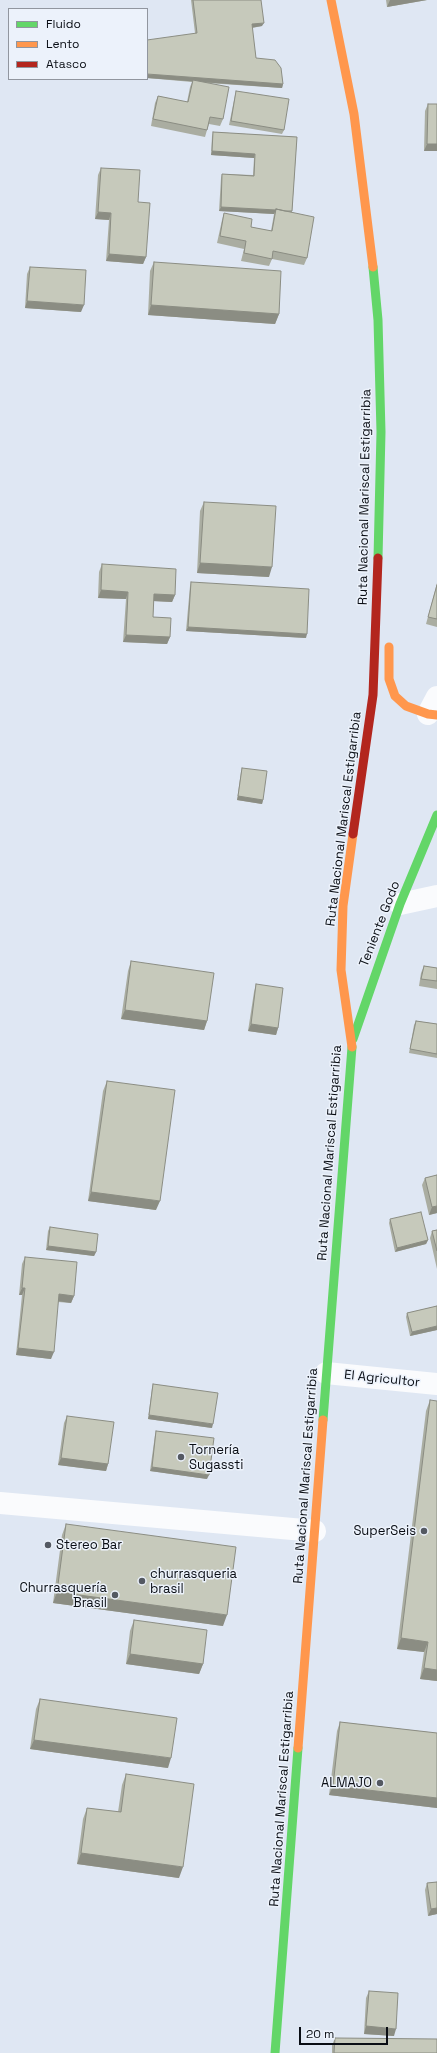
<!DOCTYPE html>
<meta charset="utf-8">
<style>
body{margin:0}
#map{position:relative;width:437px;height:2053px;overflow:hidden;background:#dfe7f3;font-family:"Space Grotesk",sans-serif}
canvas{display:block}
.legend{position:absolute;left:8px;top:8px;width:140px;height:72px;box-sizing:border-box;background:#ecf2fb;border:1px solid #91969f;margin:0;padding:5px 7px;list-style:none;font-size:12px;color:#090d14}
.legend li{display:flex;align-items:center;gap:8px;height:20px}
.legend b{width:20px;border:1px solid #91969f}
.scale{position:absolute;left:299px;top:2027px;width:89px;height:18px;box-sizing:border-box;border:2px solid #090d14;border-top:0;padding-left:5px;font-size:12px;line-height:14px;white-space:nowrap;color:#090d14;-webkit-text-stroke:3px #ecf2fb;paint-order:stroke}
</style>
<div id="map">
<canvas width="437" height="2053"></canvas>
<ul class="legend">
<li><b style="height:5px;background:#63d668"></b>Fluido</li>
<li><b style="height:5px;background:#ff974d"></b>Lento</li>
<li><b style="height:5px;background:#b3261e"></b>Atasco</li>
</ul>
<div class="scale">20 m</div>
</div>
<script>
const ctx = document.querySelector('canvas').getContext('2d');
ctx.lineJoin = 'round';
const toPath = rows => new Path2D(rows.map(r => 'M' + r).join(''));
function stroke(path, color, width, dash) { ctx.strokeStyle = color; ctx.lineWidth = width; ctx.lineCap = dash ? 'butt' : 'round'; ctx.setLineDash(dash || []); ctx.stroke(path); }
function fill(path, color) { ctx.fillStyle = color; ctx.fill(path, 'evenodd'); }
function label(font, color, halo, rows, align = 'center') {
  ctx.font = font + ' "Space Grotesk",sans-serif'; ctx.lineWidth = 3; ctx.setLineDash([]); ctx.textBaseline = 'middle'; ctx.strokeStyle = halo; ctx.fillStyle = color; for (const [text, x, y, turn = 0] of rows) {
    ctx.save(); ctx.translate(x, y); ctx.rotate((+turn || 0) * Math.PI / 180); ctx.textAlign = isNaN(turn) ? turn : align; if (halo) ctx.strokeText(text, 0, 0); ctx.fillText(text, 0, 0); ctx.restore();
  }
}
stroke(toPath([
 [428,714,437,697],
 [400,904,437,896],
 [326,1373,437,1384],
 [0,1503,315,1531]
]), '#fafbfd', 22);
stroke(toPath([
 [373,267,378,320,381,432,378,558],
 [353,1039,400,904,437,815],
 [323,1420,352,1047],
 [275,2053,298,1748]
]), '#63d668', 9);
stroke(toPath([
 [331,0,354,114,373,267],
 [389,647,389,679,395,696,406,706,428,714,437,715],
 [352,1047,341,970,343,906,353,834],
 [298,1748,323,1420]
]), '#ff974d', 9);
stroke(toPath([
 [353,834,373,695,378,558]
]), '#b3261e', 9);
fill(toPath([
 [191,0,261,0,262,26,252,28,256,58,283,84,282,88,207,83,223,119,220,126,209,124,207,130,205,137,151,126,155,103,158,96,187,102,190,87,192,82,147,78,195,33],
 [386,0,427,0,387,7],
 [236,91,284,130,282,134,229,125,235,95],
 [428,104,437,151,424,151,425,111],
 [213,132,297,137,292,212,307,258,304,265,272,259,269,266,241,261,244,249,217,243,222,220,224,213,251,227,271,231,274,214,219,211,221,178,222,174,253,175,254,158,211,155,212,136],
 [101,168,138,202,146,257,143,264,106,261,109,220,95,219,98,175],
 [154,262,279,314,275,324,148,315,150,271],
 [30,267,81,312,25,308,27,274],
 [204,502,269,577,197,573,200,511],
 [102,564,175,595,172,602,154,601,153,617,170,637,167,644,123,642,126,599,98,598,99,572],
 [191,582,306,638,186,631,190,586],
 [437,583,437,627,426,624],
 [242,768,263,800,262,804,237,800,241,772],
 [131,961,207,1021,204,1030,121,1019,128,971],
 [424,966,437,968,437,989,419,986,421,973],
 [256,984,278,1028,276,1035,248,1031,254,992],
 [416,1021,437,1024,437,1058,409,1053,414,1025],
 [107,1081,156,1210,88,1201,103,1091],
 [437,1175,437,1213,429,1215,422,1185,425,1178],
 [390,1219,428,1240,426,1244,395,1252,389,1223],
 [50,1227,96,1252,94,1256,46,1250,48,1231],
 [437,1230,437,1269,430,1238,432,1231],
 [25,1257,74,1296,71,1303,58,1302,51,1359,16,1355,22,1295,19,1295,22,1264],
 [437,1306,437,1330,410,1336,406,1317,407,1313],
 [153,1384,212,1428,148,1419,152,1388],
 [430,1400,437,1681,420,1679,424,1652,397,1649,426,1411],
 [67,1416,108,1464,106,1471,58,1465,64,1423],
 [156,1431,207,1479,150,1471,155,1435],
 [66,1524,223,1626,53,1603,62,1535],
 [134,1620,203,1664,199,1674,126,1664,130,1631],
 [40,1699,168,1768,30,1749,36,1709],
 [340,1722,437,1733,437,1808,329,1795,337,1731],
 [126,1774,179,1878,77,1864,83,1819,87,1808,118,1812,122,1785],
 [437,1882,437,1914,428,1916,425,1890,427,1883],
 [369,1991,394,2036,364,2034,366,1998],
 [335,2038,437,2053,332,2053,332,2045]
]), '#aaada1');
fill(toPath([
 [390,0,427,0,387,7],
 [264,23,262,26,250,28,252,24],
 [147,74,283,84,282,88,147,78],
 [427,144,437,144,437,151,424,151],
 [212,151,255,154,254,158,211,155],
 [221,207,276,210,274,214,219,211],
 [98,212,111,213,109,220,95,219],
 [109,254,146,257,143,264,106,261],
 [27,301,84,305,81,312,25,308],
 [151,305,279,314,275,324,148,315],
 [200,563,272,567,269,577,197,573],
 [101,590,128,592,126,599,98,598],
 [154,594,175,595,172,602,152,601],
 [188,627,307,634,306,638,186,631],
 [126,635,170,637,167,644,123,642],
 [238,796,263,800,262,804,237,800],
 [125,1010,207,1021,204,1030,121,1019],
 [251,1024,278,1028,276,1035,248,1031],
 [91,1192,160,1201,156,1210,88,1201],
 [437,1206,437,1213,429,1215,432,1207],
 [428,1240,426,1244,395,1252,397,1248],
 [48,1246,96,1252,94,1256,46,1250],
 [22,1288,25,1288,22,1295,19,1295],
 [59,1294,74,1296,71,1303,57,1301],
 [437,1326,437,1330,410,1336,412,1332],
 [18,1348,54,1352,51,1359,16,1355],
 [149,1415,213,1424,212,1428,148,1419],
 [61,1458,108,1464,106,1471,58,1465],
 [152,1467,209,1475,207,1479,150,1471],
 [57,1592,227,1615,223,1626,53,1603],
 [401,1638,428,1642,424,1652,397,1649],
 [130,1654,203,1664,199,1674,126,1664],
 [424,1668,437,1670,437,1681,420,1679],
 [34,1740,171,1758,168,1768,30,1749],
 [333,1786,437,1798,437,1808,329,1795],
 [81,1853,183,1867,179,1878,77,1864],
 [437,1908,437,1914,428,1916,431,1909],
 [366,2026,396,2029,394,2036,364,2034]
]), '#8b8d83');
const building = toPath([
 [193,0,261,0,264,23,252,24,256,58,275,60,281,68,283,84,147,74,147,40,197,33,193,0],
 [193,80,229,87,223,119,210,117,207,130,153,119,158,96,188,102,193,80],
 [236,91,289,99,284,130,231,121,236,91],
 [428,104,437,104,437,144,427,144,428,104],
 [213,132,297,137,292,211,285,211,276,209,276,210,221,207,222,174,254,176,255,154,212,151,213,132],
 [101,168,140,170,138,202,150,203,146,257,109,254,111,213,98,212,101,168],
 [276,209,314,217,307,258,273,251,272,259,244,253,246,241,220,236,224,213,252,219,251,227,272,231,276,209],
 [154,262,281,271,279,314,151,305,154,262],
 [30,267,86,270,84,305,27,301,30,267],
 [204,502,276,506,272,567,200,563,204,502],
 [102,564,176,569,175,595,154,594,153,617,171,618,170,637,126,635,128,592,101,590,102,564],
 [191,582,309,589,307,634,188,627,191,582],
 [437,585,437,619,428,617,437,585],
 [242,768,267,771,263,800,238,796,242,768],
 [131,961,214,973,207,1021,125,1010,131,961],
 [424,966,437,968,437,981,421,979,424,966],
 [256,984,283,988,278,1028,251,1024,256,984],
 [416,1021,437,1024,437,1054,410,1049,416,1021],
 [107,1081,175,1090,160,1201,91,1192,107,1081],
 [437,1175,437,1206,432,1207,425,1178,437,1175],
 [421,1212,428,1240,397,1248,390,1219,421,1212],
 [50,1227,98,1234,96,1252,48,1246,50,1227],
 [437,1230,437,1251,432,1231,437,1230],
 [25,1257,77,1262,74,1296,59,1294,54,1352,18,1348,25,1288,22,1288,25,1257],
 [437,1306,437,1326,412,1332,407,1313,437,1306],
 [153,1384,218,1393,213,1424,149,1415,153,1384],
 [430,1400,437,1401,437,1670,424,1668,428,1642,401,1638,430,1400],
 [67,1416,114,1422,108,1464,61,1458,67,1416],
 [156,1431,214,1438,209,1475,152,1467,156,1431],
 [66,1524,236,1547,227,1615,57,1592,66,1524],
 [134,1620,207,1630,203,1664,130,1654,134,1620],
 [40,1699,177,1718,171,1758,34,1740,40,1699],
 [340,1722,437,1733,437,1798,333,1786,340,1722],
 [126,1774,194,1784,183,1867,81,1853,87,1808,121,1812,126,1774],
 [437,1882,437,1908,431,1909,427,1883,437,1882],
 [369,1991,398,1993,396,2029,366,2026,369,1991],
 [335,2038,437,2039,437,2053,334,2053,335,2038]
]);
fill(building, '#c6c9bb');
stroke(building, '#8b8d83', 1);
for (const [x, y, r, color] of [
 [181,1457,4,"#545962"],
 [424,1531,4,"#545962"],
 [48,1545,4,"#545962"],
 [142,1581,4,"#545962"],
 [115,1595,4,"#545962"],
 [380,1783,4,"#545962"]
]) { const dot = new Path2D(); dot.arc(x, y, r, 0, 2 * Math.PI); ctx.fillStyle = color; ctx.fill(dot); stroke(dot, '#ecf2fb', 1.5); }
label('13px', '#090d14', '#ecf2fb', [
 ["Ruta Nacional Mariscal Estigarribia",365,497,-89],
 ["Ruta Nacional Mariscal Estigarribia",344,819,-83],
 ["Teniente Godo",380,924,-69],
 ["Ruta Nacional Mariscal Estigarribia",330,1153,-86],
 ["El Agricultor",382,1379,6],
 ["Ruta Nacional Mariscal Estigarribia",306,1476,-86],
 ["Ruta Nacional Mariscal Estigarribia",282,1799,-86]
]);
label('13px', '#090d14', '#ecf2fb', [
 ["Tornería",189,1450],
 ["Sugassti",189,1465],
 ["SuperSeis",416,1531,"right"],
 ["Stereo Bar",56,1545],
 ["churrasqueria",150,1574],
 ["brasil",150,1589],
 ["Churrasquería",107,1588,"right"],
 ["Brasil",107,1603,"right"],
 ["ALMAJO",372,1783,"right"]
], 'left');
</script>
